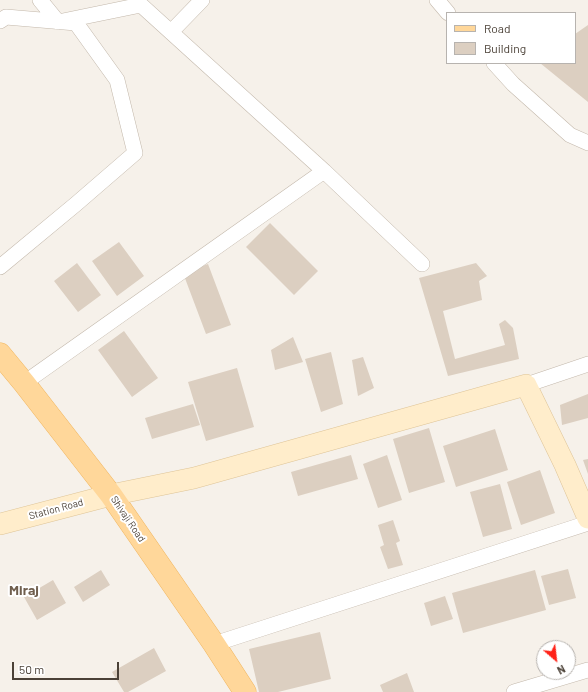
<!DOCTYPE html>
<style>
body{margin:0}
#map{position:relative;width:588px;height:692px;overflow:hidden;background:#f6f1ea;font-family:Barlow,sans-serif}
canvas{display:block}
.legend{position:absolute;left:446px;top:12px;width:130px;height:52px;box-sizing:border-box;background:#fff;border:1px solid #b7b3af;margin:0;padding:5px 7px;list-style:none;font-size:12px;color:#4b4137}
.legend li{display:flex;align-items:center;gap:8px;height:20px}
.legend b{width:20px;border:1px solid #b7b3af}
.north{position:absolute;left:536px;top:640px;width:40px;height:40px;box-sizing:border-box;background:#fff;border:1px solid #b7b3af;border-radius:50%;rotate:152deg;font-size:11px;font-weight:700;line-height:16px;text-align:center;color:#4b4137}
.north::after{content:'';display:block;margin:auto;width:14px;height:18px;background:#ff2218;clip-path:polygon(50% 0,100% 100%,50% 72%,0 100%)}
.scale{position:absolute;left:12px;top:662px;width:107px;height:18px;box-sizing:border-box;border:2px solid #4b4137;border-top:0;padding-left:5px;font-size:12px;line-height:14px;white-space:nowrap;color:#4b4137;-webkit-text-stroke:3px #fff;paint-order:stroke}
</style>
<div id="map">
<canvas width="588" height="692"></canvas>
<ul class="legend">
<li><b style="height:5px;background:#ffd79a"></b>Road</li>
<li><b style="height:11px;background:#dccfc1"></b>Building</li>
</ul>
<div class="north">N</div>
<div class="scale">50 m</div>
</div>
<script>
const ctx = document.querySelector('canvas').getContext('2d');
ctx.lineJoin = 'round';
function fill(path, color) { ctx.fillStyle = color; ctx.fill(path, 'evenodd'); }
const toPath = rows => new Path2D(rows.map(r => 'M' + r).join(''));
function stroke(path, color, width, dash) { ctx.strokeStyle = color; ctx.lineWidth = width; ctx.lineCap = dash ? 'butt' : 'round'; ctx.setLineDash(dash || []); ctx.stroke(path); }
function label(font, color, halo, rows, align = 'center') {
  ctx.font = font + ' Barlow,sans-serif'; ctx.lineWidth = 4; ctx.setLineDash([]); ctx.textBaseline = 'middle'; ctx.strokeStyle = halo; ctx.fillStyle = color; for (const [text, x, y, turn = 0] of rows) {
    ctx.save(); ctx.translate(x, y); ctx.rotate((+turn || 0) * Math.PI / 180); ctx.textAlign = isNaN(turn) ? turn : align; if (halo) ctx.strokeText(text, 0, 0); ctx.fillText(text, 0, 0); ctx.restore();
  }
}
fill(toPath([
 [588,25,588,102,540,63,575,63,575,34],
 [270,223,318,271,294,295,246,247],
 [119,242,144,276,117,296,92,261],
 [77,263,101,295,78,312,54,281],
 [476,263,487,276,479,281,482,300,443,311,455,359,505,345,499,324,505,320,513,328,519,359,448,376,419,278],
 [208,264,231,325,206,334,183,273],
 [124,331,158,378,132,397,98,350],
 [293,337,303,362,275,370,271,350],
 [331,352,343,404,321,412,305,359],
 [363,357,374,388,358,396,352,360],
 [237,368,254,427,206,441,188,382],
 [588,394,588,418,562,425,560,405],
 [193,404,200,425,152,439,145,418],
 [429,428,445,482,409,493,393,439],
 [495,429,508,470,456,487,443,446],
 [351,455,358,479,298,496,291,472],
 [387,455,402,500,378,508,363,464],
 [588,459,588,474,583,460],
 [540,470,555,513,521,525,507,482],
 [500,484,512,529,483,537,470,492],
 [393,520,400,541,396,543,403,565,388,569,380,547,384,545,378,525],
 [568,569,576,598,549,605,541,576],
 [101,570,110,585,83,602,74,587],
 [535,570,546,610,463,633,452,593],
 [53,580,66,603,37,620,24,597],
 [445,596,453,619,431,626,424,603],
 [320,632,331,679,278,692,259,692,249,649],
 [154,648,166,671,128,692,124,692,112,672],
 [407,673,414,692,383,692,380,685]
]), '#dccfc1');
const minor = toPath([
 [437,0,448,13],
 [0,21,6,17,76,23,117,80,135,153,76,204,0,267],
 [171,32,202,0],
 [494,63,513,84,570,135,588,143],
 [324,171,422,264],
 [24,383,324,171,141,5,58,22,40,0],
 [526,385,588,364],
 [214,644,588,523],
 [514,692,588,670]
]);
const secondary = toPath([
 [0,524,111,495,194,478,526,385,565,465,588,518]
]);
const primary = toPath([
 [0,354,24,383,111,495,214,644,245,692]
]);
stroke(minor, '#c3b8ab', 16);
stroke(secondary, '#dec497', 22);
stroke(primary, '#f0b55e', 23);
stroke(minor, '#fff', 15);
stroke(secondary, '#ffedcb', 21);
stroke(primary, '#ffd79a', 22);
label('10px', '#4b4137', '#fff', [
 ["Station Road",56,509,-15],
 ["Shivaji Road",128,519,56]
]);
label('bold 14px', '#6f5e4d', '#fff', [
 ["Miraj",24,590]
]);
</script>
